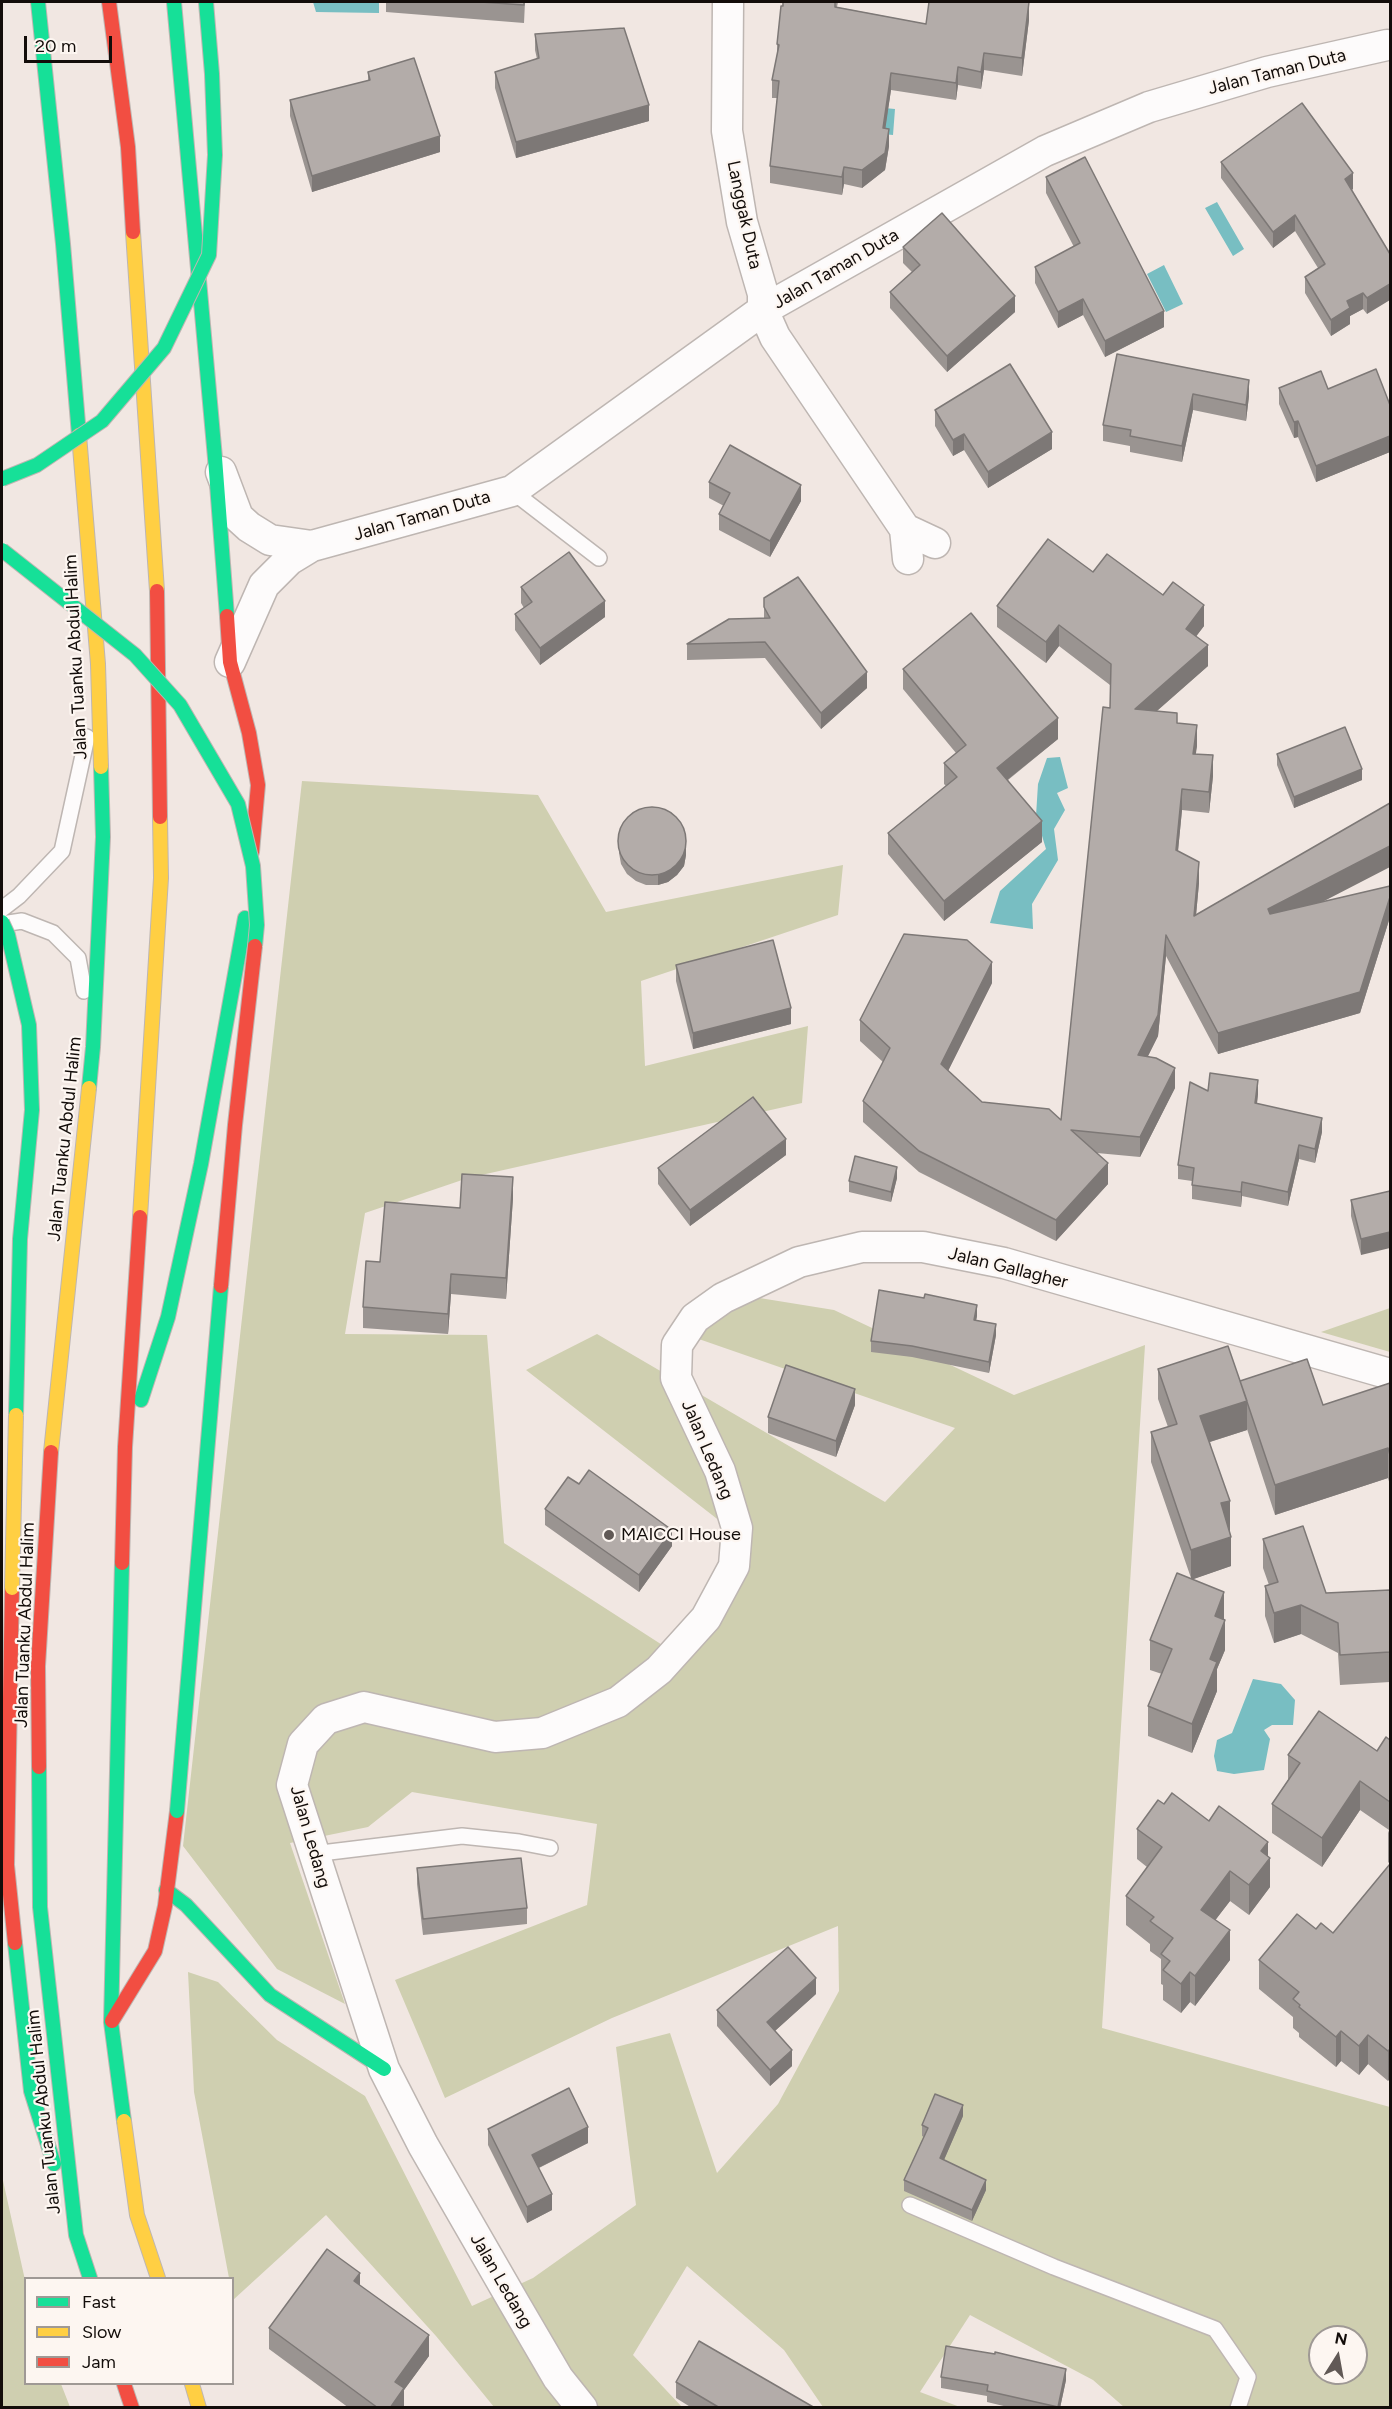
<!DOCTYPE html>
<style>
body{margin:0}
#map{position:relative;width:1392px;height:2409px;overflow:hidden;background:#f1e7e2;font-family:Figtree,sans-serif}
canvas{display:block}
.frame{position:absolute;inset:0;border:3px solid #130d0a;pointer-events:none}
.legend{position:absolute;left:24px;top:2277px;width:210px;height:108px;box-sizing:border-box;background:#fdf6f1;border:2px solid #9f9995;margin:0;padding:8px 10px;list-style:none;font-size:18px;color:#130d0a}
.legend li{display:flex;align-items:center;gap:12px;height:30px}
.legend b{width:30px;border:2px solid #9f9995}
.north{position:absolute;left:1308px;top:2325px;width:60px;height:60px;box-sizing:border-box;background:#fdf6f1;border:2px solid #9f9995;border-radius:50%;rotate:11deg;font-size:16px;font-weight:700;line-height:24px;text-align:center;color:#130d0a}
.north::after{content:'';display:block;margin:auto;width:21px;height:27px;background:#615956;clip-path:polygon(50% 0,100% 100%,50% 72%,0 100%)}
.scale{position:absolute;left:24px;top:36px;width:88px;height:27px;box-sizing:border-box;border:3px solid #130d0a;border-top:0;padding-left:8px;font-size:18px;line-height:21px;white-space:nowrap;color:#130d0a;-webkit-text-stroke:4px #fdf6f1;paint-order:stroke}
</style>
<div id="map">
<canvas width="1392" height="2409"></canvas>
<div class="frame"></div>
<ul class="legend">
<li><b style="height:8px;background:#16e098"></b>Fast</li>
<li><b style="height:8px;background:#ffcf43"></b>Slow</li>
<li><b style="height:8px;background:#f24e42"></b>Jam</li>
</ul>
<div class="north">N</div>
<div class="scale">20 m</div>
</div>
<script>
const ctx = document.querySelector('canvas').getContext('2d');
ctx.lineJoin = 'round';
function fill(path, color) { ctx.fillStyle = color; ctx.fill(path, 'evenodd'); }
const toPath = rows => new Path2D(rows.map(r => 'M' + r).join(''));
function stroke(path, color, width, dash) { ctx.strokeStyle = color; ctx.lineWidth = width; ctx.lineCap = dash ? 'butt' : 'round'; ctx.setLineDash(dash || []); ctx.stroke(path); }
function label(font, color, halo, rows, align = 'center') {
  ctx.font = font + ' Figtree,sans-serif'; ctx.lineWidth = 4.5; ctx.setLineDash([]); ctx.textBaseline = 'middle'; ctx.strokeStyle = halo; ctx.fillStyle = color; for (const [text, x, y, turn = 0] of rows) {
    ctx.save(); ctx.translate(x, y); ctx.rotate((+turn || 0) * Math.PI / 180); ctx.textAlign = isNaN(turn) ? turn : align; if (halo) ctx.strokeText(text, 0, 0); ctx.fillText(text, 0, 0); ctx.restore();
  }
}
fill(toPath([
 [302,781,538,795,606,912,843,865,838,915,641,981,645,1066,808,1026,802,1103,468,1178,365,1213,345,1334,487,1335,504,1543,684,1659,748,1543,526,1370,597,1334,885,1502,955,1428,693,1337,741,1295,834,1310,1014,1395,1145,1345,1102,2028,1390,2107,1390,2407,1124,2407,1093,2380,970,2315,920,2392,960,2407,823,2407,784,2350,687,2266,633,2355,682,2407,494,2407,436,2336,326,2215,233,2300,232,2278,229,2278,194,2092,188,1972,218,1982,277,2040,365,2096,472,2306,533,2278,636,2205,616,2047,670,2033,717,2173,778,2104,839,1991,838,1926,612,2018,445,2098,395,1980,587,1905,597,1824,412,1792,368,1827,290,1843,345,2004,277,1969,183,1846],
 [1320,2337,1356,2337,1356,2373,1320,2373],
 [1390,1308,1390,1352,1321,1332],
 [2,2176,25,2280,26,2384,61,2384,70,2407,2,2407]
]), '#cfcfb0');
fill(toPath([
 [313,2,379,2,379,13,316,12],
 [853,105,895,109,893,135,850,131],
 [1217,202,1244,249,1233,256,1205,208],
 [1164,265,1183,304,1166,312,1147,274],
 [1060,757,1068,788,1057,793,1065,810,1054,829,1058,860,1032,904,1033,929,990,923,1000,891,1046,849,1036,816,1038,784,1047,758],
 [1253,1679,1281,1684,1295,1700,1293,1725,1272,1725,1264,1730,1270,1739,1264,1770,1234,1774,1217,1771,1214,1756,1217,1740,1232,1733]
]), '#78bec2');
const lane = toPath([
 [512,491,599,558],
 [2,909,19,896,62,851,87,737],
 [2,924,22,921,53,933,78,958,84,991],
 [313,1854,462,1836,519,1842,550,1848],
 [910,2205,1054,2267,1215,2329,1248,2377,1238,2408]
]);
const street = toPath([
 [728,2,727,131,742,222,763,294,763,310,775,337,905,529,908,559],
 [221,472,238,517,249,527,270,540,312,546],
 [905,529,935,543],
 [230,662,264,585,289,560,312,546,512,491,763,310,1045,151,1149,107,1267,72,1387,45],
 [582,2408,558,2378,513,2301,423,2145,384,2069,292,1785,303,1744,326,1719,364,1707,495,1737,542,1733,618,1702,659,1670,706,1618,734,1566,737,1528,720,1471,676,1378,677,1345,695,1318,723,1298,799,1262,862,1247,923,1247,1004,1263,1390,1374]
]);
const fast = toPath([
 [38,2,63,244,79,435],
 [174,2,215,458,227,616],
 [89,1088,93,1047,103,837,101,767],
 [141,1400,168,1317,201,1164,245,918],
 [122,1563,111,2022,124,2121],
 [39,1767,40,1907,76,2235,90,2278],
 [166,1890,186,1905,270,1995,384,2069],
 [15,1943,31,2091,54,2164]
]);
const slow = toPath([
 [133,232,157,591],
 [79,435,98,664,101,767],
 [140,1217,161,878,160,817],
 [51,1452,89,1088],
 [124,2121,137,2215,158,2278],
 [192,2384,199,2408]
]);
const jam = toPath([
 [109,2,128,147,133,232],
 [157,591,160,817],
 [227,616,230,662,249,733,258,785,252,852],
 [122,1563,125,1447,140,1217],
 [12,1588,7,1865,15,1943],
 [39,1767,38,1666,51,1452],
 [112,2021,155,1951,165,1906,177,1811],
 [124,2384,132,2408]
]);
stroke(lane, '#beb6b2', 18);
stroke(street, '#beb6b2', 33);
stroke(fast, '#beb6b2', 16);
stroke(slow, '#beb6b2', 16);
stroke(jam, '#beb6b2', 16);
stroke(lane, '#fdfbfb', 15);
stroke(street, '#fdfbfb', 30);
stroke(fast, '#16e098', 14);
stroke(slow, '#ffcf43', 14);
stroke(jam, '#f24e42', 14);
const fastBridge = toPath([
 [2,479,37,465,102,421,164,348,209,255,215,155,212,74,206,2],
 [2,550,135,655,180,705,238,804,253,866,257,925,255,946],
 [2,922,8,935,29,1025,32,1110,20,1239,16,1415],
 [177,1811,221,1286]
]);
const slowBridge = toPath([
 [12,1588,16,1415]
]);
const jamBridge = toPath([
 [221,1286,235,1125,255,946]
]);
stroke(fastBridge, '#beb6b2', 16, []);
stroke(slowBridge, '#beb6b2', 16, []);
stroke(jamBridge, '#beb6b2', 16, []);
stroke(fastBridge, '#16e098', 14);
stroke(slowBridge, '#ffcf43', 14);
stroke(jamBridge, '#f24e42', 14);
fill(toPath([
 [386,2,525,2,524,23,386,12],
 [783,2,838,2,837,7,926,24,1029,20,1022,76,984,70,981,89,958,85,956,100,891,90,885,128,889,146,885,170,862,188,844,184,842,195,770,183,770,166,777,98,772,98,772,80,777,57,777,44],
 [535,34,649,121,516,158,495,88,495,72,537,59,535,50],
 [368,72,440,152,312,192,290,116,290,100,368,81],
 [1221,162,1353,189,1351,190,1390,254,1367,314,1363,309,1350,316,1350,324,1331,336,1305,293,1305,277,1318,268,1295,231,1273,248,1221,178],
 [1046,177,1164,327,1105,357,1083,315,1058,328,1035,283,1035,267,1074,247,1046,193],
 [903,247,1015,312,947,372,890,308,890,292,912,272,903,263],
 [1117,354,1249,396,1246,421,1193,410,1182,462,1130,452,1130,446,1103,441,1103,425],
 [1279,388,1328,389,1390,405,1390,452,1316,482,1298,437,1294,438,1279,404],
 [935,410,1052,449,988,488,964,450,953,456,935,426],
 [709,482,801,501,770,557,719,530,719,514,724,506,709,498],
 [1093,572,1204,626,1196,636,1208,666,1157,711,1177,723,1197,746,1195,754,1213,776,1209,813,1182,810,1178,851,1199,883,1196,915,1322,902,1390,886,1390,917,1360,1013,1218,1054,1166,956,1158,1036,1148,1056,1175,1088,1140,1157,1097,1153,1108,1184,1056,1241,919,1172,863,1122,863,1101,883,1062,860,1041,860,1020,992,983,948,1071,982,1102,1061,1120,1110,708,1110,685,1059,646,1046,663,997,627,997,606],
 [521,587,605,617,540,665,515,630,515,614,524,608,521,603],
 [764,598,867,688,821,729,765,658,687,660,687,644,764,618],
 [903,669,1058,739,1008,780,1042,842,944,921,888,854,888,833,946,786,944,784,944,763,956,753,903,689],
 [1277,754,1362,780,1294,808,1277,765],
 [619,842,686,855,684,866,677,875,668,882,658,885,646,885,636,881,627,874,621,864,619,853],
 [676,965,791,1024,693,1049,676,981],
 [1208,1091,1258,1094,1257,1104,1322,1132,1315,1163,1299,1159,1288,1206,1242,1196,1241,1207,1192,1199,1192,1181,1178,1179,1178,1165],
 [786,1155,690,1226,658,1184,658,1168],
 [897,1178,891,1202,849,1192,849,1181],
 [1390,1191,1361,1255,1351,1216,1351,1200],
 [513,1198,506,1299,451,1294,448,1334,363,1328,363,1307,380,1262,460,1208],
 [977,1316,976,1320,996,1335,989,1373,912,1357,871,1352,871,1341],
 [1158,1369,1240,1381,1323,1405,1390,1383,1390,1485,1388,1478,1275,1515,1247,1429,1247,1430,1210,1442,1230,1531,1231,1566,1193,1579,1224,1620,1225,1650,1217,1669,1217,1691,1192,1753,1148,1736,1148,1706,1162,1674,1150,1670,1150,1640,1191,1578,1151,1462,1151,1432,1168,1427,1158,1399],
 [855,1405,836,1457,768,1433,768,1417],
 [579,1484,672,1546,639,1592,545,1525,545,1509],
 [1263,1539,1326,1593,1390,1590,1390,1682,1340,1685,1338,1653,1301,1634,1274,1643,1265,1616,1265,1586,1269,1585,1263,1568],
 [1390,1740,1390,2078,1388,2081,1368,2064,1359,2075,1341,2061,1336,2067,1299,2037,1299,2033,1293,2028,1293,2017,1259,1989,1259,1960,1316,1929,1333,1933,1390,1864,1388,1862,1388,1833,1389,1830,1360,1810,1322,1867,1272,1833,1272,1804,1288,1780,1288,1755,1377,1751],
 [1164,1804,1209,1821,1268,1856,1270,1887,1249,1915,1230,1901,1215,1920,1230,1960,1195,2006,1190,2002,1181,2013,1163,2000,1163,1985,1161,1984,1161,1959,1150,1951,1150,1944,1126,1925,1126,1896,1147,1867,1137,1859,1137,1829],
 [417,1868,527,1908,527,1924,423,1935,417,1884],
 [816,1994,775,2031,792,2066,770,2086,717,2026,717,2010],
 [963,2116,944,2160,986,2190,972,2221,904,2191,904,2180,924,2137,922,2136,922,2125],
 [488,2129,588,2143,539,2168,552,2210,527,2223,488,2145],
 [360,2286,429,2356,404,2390,404,2408,349,2408,269,2349,269,2328],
 [941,2377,1066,2380,1060,2408,1012,2408,987,2402,987,2396,941,2388],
 [676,2382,815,2408,692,2408,676,2398]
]), '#9a9491');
fill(toPath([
 [1029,2,1029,20,1022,76,1022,58],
 [984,53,984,70,981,89,981,72],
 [958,67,958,85,956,100,956,83],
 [891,73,891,90,883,145,883,128],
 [649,105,649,121,516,158,516,142],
 [889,129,889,146,885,170,862,188,862,170],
 [440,136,440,152,312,192,312,176],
 [844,167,844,184,842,195,842,177],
 [1353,173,1353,189,1345,195,1345,179],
 [1295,215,1295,231,1273,248,1273,232],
 [1390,284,1390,300,1367,314,1367,298],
 [1363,293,1363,309,1350,316,1350,324,1331,336,1331,320,1347,301],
 [1015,296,1015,312,947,372,947,356],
 [1083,299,1083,315,1058,328,1058,312],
 [1164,311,1164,327,1105,357,1105,341],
 [1249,380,1249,396,1246,421,1246,405],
 [1193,394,1193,410,1182,462,1182,446],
 [1298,421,1298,437,1294,438,1294,422],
 [1052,432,1052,449,988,488,988,472],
 [964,434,964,450,953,456,953,440],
 [1390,436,1390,452,1316,482,1316,466],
 [801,485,801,501,770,557,770,541],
 [605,601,605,617,540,665,540,648],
 [1204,605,1204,626,1186,650,1186,629],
 [1059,625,1059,646,1046,663,1046,642],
 [1208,645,1208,666,1135,730,1135,709],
 [867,672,867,688,821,729,821,713],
 [1058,718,1058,739,997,788,997,768],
 [1197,725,1197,746,1193,774,1193,754],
 [1213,755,1213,776,1209,813,1209,792],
 [1362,769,1362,780,1294,808,1294,797],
 [1182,789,1182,810,1176,871,1176,850],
 [1042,821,1042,842,944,921,944,901],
 [686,844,686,855,684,866,677,875,668,882,658,885,658,874],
 [1390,846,1390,867,1268,930,1268,909],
 [1199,862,1199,883,1194,937,1194,916],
 [1390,897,1390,917,1360,1013,1218,1054,1218,1033],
 [1166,935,1166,956,1158,1036,1138,1076,1138,1055],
 [992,962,992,983,941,1085,941,1064],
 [791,1008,791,1024,693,1049,693,1033],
 [1175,1068,1175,1088,1140,1157,1140,1137],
 [1258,1080,1258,1094,1255,1118,1255,1103],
 [1322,1118,1322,1132,1315,1163,1315,1149],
 [786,1139,786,1155,690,1226,690,1210],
 [1299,1145,1299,1159,1288,1206,1288,1192],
 [1108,1163,1108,1184,1056,1241,1056,1220],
 [897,1167,897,1178,891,1202,891,1192],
 [513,1177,513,1198,506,1299,506,1278],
 [1242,1182,1242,1196,1241,1207,1241,1192],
 [1390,1232,1390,1248,1361,1255,1361,1239],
 [451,1274,451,1294,448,1334,448,1314],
 [977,1305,977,1316,974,1331,974,1320],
 [996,1324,996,1335,989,1373,989,1362],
 [855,1389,855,1405,836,1457,836,1441],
 [1247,1401,1247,1430,1200,1445,1200,1416],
 [1388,1448,1388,1478,1275,1515,1275,1485],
 [1230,1501,1230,1531,1221,1533,1221,1503],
 [672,1530,672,1546,639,1592,639,1575],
 [1231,1537,1231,1566,1191,1580,1191,1550],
 [1224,1592,1224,1621,1215,1616],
 [1301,1605,1301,1634,1274,1643,1274,1613],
 [1225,1620,1225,1650,1217,1669,1217,1691,1192,1753,1192,1724,1210,1659],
 [1360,1781,1360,1810,1322,1867,1322,1838],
 [1268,1842,1268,1861,1270,1858,1270,1887,1249,1915,1249,1885,1261,1851],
 [1230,1871,1230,1901,1201,1939,1201,1910],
 [1230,1930,1230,1960,1195,2006,1195,1976],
 [1190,1972,1190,2002,1181,2013,1181,1984],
 [816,1978,816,1994,767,2038,767,2022],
 [1341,2031,1341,2061,1336,2067,1336,2037],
 [1368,2035,1368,2064,1359,2075,1359,2046],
 [1390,2049,1390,2078,1388,2081,1388,2051],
 [792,2050,792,2066,770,2086,770,2070],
 [963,2105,963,2116,940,2169,940,2158],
 [588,2127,588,2143,532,2171,532,2155],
 [986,2180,986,2190,972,2221,972,2210],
 [552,2194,552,2210,527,2223,527,2207],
 [360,2273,360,2294,354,2281],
 [429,2335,429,2356,404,2390,404,2408,390,2408,395,2382],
 [1066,2369,1066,2380,1060,2408,1058,2408]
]), '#7d7876');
const building = toPath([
 [481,2,524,2,524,5,481,2],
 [783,2,835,2,835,7,926,24,929,2,1029,2,1022,58,984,53,981,72,958,67,956,83,891,73,883,128,889,129,885,153,862,170,844,167,842,177,770,166,779,81,772,80,779,45,777,44,781,6,783,6,783,2],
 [624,28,649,105,516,142,495,72,539,58,535,34,624,28],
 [414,58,440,136,312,176,290,100,370,80,368,72,414,58],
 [1302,103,1353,173,1345,179,1390,254,1390,284,1367,298,1363,293,1347,301,1350,308,1331,320,1305,277,1325,264,1295,215,1273,232,1221,162,1302,103],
 [1085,157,1164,311,1105,341,1083,299,1058,312,1035,267,1080,243,1046,177,1085,157],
 [942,213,1015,296,947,356,890,292,920,265,903,247,942,213],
 [1117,354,1249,380,1246,405,1193,394,1182,446,1130,436,1131,430,1103,425,1117,354],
 [1010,364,1052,432,988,472,964,434,953,440,935,410,1010,364],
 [1376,369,1390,405,1390,436,1316,466,1298,421,1294,422,1279,388,1321,371,1328,389,1376,369],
 [730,445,801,485,770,541,719,514,730,493,709,482,730,445],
 [1048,539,1093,572,1107,554,1163,595,1173,582,1204,605,1186,629,1208,645,1135,709,1177,713,1177,723,1197,725,1193,754,1213,755,1209,792,1182,789,1176,850,1199,862,1194,916,1390,803,1390,846,1268,909,1270,914,1390,886,1390,897,1360,992,1218,1033,1166,935,1158,1015,1138,1055,1156,1058,1175,1068,1140,1137,1071,1130,1108,1163,1056,1220,919,1151,863,1101,890,1048,860,1020,904,934,967,940,992,962,941,1064,982,1102,1049,1109,1061,1120,1103,707,1110,708,1111,664,1059,625,1046,642,997,606,1048,539],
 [569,552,605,601,540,648,515,614,532,602,521,587,569,552],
 [798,577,867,672,821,713,765,642,687,644,729,619,770,618,764,607,764,598,798,577],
 [971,613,1058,718,997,768,1042,821,944,901,888,833,957,777,944,763,966,745,903,669,971,613],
 [1345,727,1362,769,1294,797,1277,754,1345,727],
 '618 841a34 34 0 1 1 68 0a34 34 0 1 1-68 0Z',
 [773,940,791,1008,693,1033,676,965,773,940],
 [1210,1073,1258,1080,1255,1103,1322,1118,1315,1149,1299,1145,1288,1192,1242,1182,1241,1192,1192,1185,1194,1168,1178,1165,1190,1082,1208,1091,1210,1073],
 [753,1097,786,1139,690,1210,658,1168,753,1097],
 [855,1156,897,1167,891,1192,849,1181,855,1156],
 [462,1174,513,1177,506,1278,451,1274,448,1314,363,1307,366,1261,380,1262,385,1202,460,1208,462,1174],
 [1390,1191,1390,1232,1361,1239,1351,1200,1390,1191],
 [879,1290,924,1298,925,1294,977,1305,974,1320,996,1324,989,1362,912,1346,871,1341,879,1290],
 [1228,1346,1247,1401,1200,1416,1230,1501,1221,1503,1231,1537,1191,1550,1151,1432,1177,1424,1158,1369,1228,1346],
 [1307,1359,1323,1405,1390,1383,1390,1455,1388,1448,1275,1485,1240,1381,1307,1359],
 [786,1365,855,1389,836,1441,768,1417,786,1365],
 [589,1470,672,1530,639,1575,545,1509,568,1477,579,1484,589,1470],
 [1303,1526,1326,1593,1390,1590,1390,1652,1340,1655,1338,1623,1301,1605,1274,1613,1265,1586,1278,1582,1263,1539,1303,1526],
 [1177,1573,1224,1592,1215,1616,1225,1620,1210,1659,1217,1662,1192,1724,1148,1706,1172,1649,1150,1640,1177,1573],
 [1319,1711,1377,1751,1386,1737,1390,1740,1390,1802,1360,1781,1322,1838,1272,1804,1300,1763,1288,1755,1319,1711],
 [1172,1793,1209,1821,1219,1806,1268,1842,1261,1851,1270,1858,1249,1885,1230,1871,1201,1910,1230,1930,1195,1976,1190,1972,1181,1984,1163,1970,1170,1961,1161,1954,1173,1938,1150,1921,1154,1917,1126,1896,1162,1847,1137,1829,1158,1800,1164,1804,1172,1793],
 [521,1858,527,1908,423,1919,417,1868,521,1858],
 [1390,1864,1390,2049,1388,2051,1368,2035,1359,2046,1341,2031,1336,2037,1299,2007,1300,2005,1293,1999,1299,1992,1259,1960,1297,1914,1316,1929,1321,1923,1333,1933,1390,1864],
 [788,1947,816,1978,767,2022,792,2050,770,2070,717,2010,788,1947],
 [569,2088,588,2127,532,2155,552,2194,527,2207,488,2129,569,2088],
 [935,2094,963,2105,940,2158,986,2180,972,2210,904,2180,928,2128,922,2125,935,2094],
 [327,2249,360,2273,354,2281,429,2335,395,2382,404,2388,390,2408,378,2408,269,2328,327,2249],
 [699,2341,815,2408,720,2408,676,2382,699,2341],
 [946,2346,995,2354,995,2352,1066,2369,1058,2407,987,2391,988,2385,941,2377,946,2346]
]);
fill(building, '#b3aca9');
stroke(building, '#7d7876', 1.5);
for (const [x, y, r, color] of [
 [609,1535,6,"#615956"]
]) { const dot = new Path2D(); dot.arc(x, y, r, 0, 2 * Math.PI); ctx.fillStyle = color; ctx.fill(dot); stroke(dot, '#fdf6f1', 2); }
label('18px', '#130d0a', '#fdf6f1', [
 ["Jalan Taman Duta",1277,72,-14],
 ["Langgak Duta",744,215,78],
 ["Jalan Taman Duta",836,269,-30],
 ["Jalan Taman Duta",422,516,-16],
 ["Jalan Tuanku Abdul Halim",76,657,-93],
 ["Jalan Tuanku Abdul Halim",65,1139,-84],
 ["Jalan Gallagher",1008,1268,14],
 ["Jalan Ledang",707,1450,67],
 ["Jalan Tuanku Abdul Halim",25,1625,-88],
 ["Jalan Ledang",310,1837,74],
 ["Jalan Tuanku Abdul Halim",44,2112,-96],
 ["Jalan Ledang",501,2281,60]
]);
label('18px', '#130d0a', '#fdf6f1', [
 ["MAICCI House",621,1535]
], 'left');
</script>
